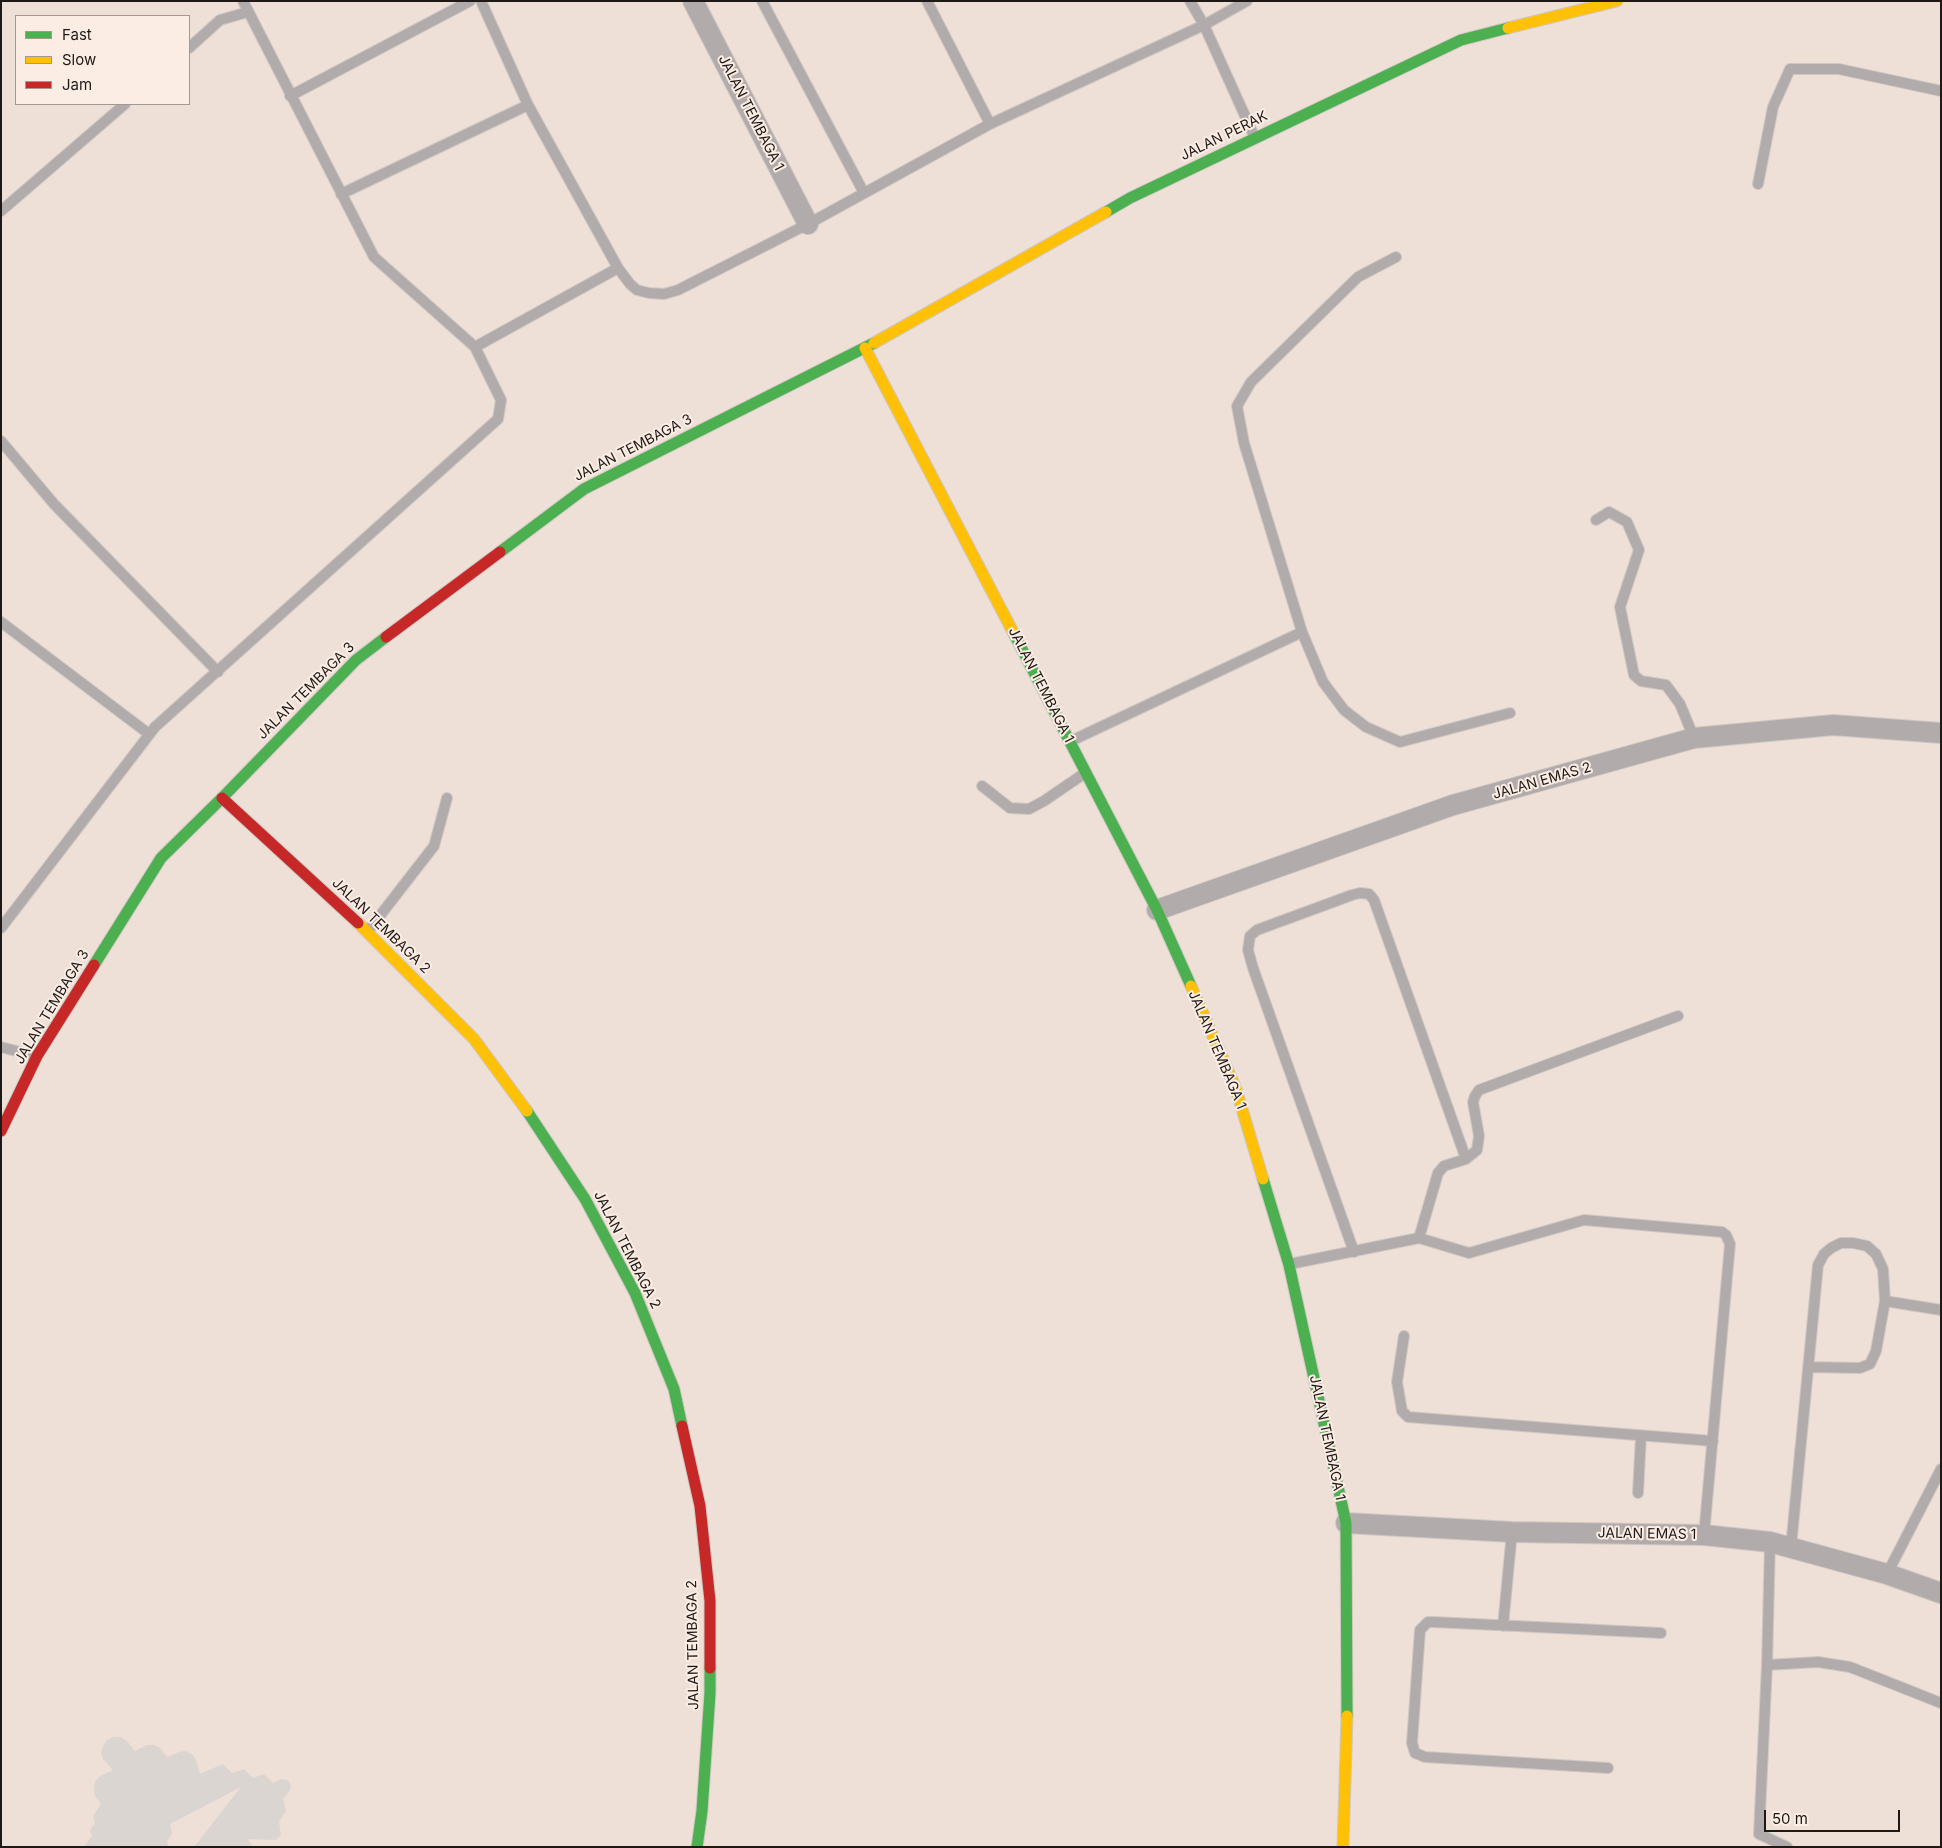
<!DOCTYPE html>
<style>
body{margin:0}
#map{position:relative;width:1942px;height:1848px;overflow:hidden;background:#f6eee9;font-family:Inter,sans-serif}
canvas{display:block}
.frame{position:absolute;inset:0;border:2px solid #1e1916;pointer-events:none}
.legend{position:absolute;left:15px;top:15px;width:175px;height:90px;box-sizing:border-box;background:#fbede4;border:1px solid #a39892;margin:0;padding:6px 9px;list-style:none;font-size:15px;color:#1e1916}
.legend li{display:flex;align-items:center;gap:10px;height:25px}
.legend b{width:25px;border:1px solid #a39892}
.scale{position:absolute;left:1764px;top:1810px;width:136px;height:22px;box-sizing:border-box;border:2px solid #1e1916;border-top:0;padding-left:6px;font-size:15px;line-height:18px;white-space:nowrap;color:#1e1916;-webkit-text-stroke:4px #fbede4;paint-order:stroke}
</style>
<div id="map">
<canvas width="1942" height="1848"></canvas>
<div class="frame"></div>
<ul class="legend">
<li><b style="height:6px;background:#4caf50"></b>Fast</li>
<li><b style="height:6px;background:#ffc107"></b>Slow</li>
<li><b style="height:6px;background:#c62828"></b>Jam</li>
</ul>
<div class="scale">50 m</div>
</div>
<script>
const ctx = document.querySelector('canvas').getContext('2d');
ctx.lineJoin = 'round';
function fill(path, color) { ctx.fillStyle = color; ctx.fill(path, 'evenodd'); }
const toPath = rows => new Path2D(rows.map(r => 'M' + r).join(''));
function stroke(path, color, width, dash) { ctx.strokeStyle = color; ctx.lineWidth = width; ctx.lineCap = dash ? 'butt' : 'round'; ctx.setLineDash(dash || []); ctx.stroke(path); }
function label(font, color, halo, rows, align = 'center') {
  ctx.font = font + ' Inter,sans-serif'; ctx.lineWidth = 4; ctx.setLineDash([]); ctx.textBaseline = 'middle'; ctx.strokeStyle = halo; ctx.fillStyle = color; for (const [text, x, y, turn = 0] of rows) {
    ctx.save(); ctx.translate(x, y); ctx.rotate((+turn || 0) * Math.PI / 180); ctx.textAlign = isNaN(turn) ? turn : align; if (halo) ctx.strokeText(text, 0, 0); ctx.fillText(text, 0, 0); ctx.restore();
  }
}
fill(toPath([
 [1,1,1941,1,1941,1847,1,1847],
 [16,16,189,16,189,104,16,104]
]), '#eedfd7');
fill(toPath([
 [113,1737,120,1737,126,1740,135,1751,147,1745,154,1745,160,1748,167,1757,179,1752,185,1751,192,1754,196,1760,200,1774,223,1764,232,1773,244,1769,253,1778,264,1774,273,1783,281,1779,288,1780,291,1786,290,1790,283,1799,286,1811,279,1822,281,1835,276,1840,248,1839,253,1847,194,1847,241,1787,170,1824,172,1834,167,1841,169,1847,84,1847,92,1836,90,1830,95,1824,93,1816,101,1804,95,1796,94,1789,95,1782,99,1777,113,1770,103,1759,101,1752,103,1746,107,1740]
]), '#dbd5d1');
const lane = toPath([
 [481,1,528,105,618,268,630,284,637,290,649,293,664,294,678,290,808,224,990,124,1204,25,1247,1],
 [762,1,864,193],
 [927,1,990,124],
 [1190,1,1204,25,1255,138],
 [189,48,220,20,248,12],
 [290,96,470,1],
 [1758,184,1773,107,1790,69,1839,69,1941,91],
 [341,194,528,105],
 [1,211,125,104],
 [1396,257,1358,277,1251,382,1237,406,1244,443,1302,632,1323,682,1344,710,1366,727,1400,742,1510,713],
 [475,347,618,268],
 [1,441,54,504,218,672],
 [1596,520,1609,512,1627,522,1639,550,1620,607,1634,675,1641,681,1666,685,1680,704,1694,738],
 [1,622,149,734],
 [1071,741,1302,632],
 [982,786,1010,808,1029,809,1044,801,1085,773],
 [1,928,155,727,498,419,501,400,475,347,374,257,243,1],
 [368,931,434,846,447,798],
 [1,1047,36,1056],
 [1419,1238,1438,1173,1444,1166,1466,1159,1477,1150,1479,1136,1473,1102,1475,1096,1479,1090,1678,1016],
 [1354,1252,1253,968,1248,950,1250,936,1257,930,1352,895,1360,893,1369,894,1374,900,1466,1159],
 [1290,1264,1419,1238,1469,1253,1584,1220,1722,1232,1726,1235,1730,1244,1704,1535],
 [1404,1336,1397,1382,1402,1411,1408,1417,1713,1441],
 [1809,1367,1860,1368,1870,1364,1876,1351,1885,1301],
 [1638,1493,1641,1436],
 [1770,1542,1767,1665,1759,1834,1787,1847],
 [1791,1547,1818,1265,1824,1254,1831,1248,1841,1243,1853,1243,1867,1246,1876,1254,1883,1269,1885,1301,1941,1310],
 [1887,1574,1941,1469],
 [1503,1626,1512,1532],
 [1767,1665,1818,1662,1850,1667,1941,1703],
 [1608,1768,1425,1757,1415,1753,1412,1743,1420,1630,1428,1622,1433,1622,1661,1633]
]);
const street = toPath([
 [693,1,808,224],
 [1157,910,1453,805,1694,738,1833,725,1941,733],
 [1346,1523,1512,1532,1704,1535,1770,1542,1887,1574,1941,1593]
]);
const fast = toPath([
 [1106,212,1130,198,1461,40,1508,28],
 [500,552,584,489,874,343],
 [1013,632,1157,910,1191,986],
 [94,965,161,858,222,798,356,660,386,637],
 [527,1111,585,1199,635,1293,674,1389,682,1426],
 [1263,1179,1289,1265,1346,1523,1347,1716],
 [697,1847,702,1811,710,1693,710,1668]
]);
const slow = toPath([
 [1508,28,1617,1],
 [874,343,1106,212],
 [865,348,1013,632],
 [358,923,474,1039,527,1111],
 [1191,986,1236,1089,1263,1179],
 [1343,1847,1347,1716]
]);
const jam = toPath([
 [386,637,500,552],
 [222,798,358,923],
 [1,1131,37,1056,94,965],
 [682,1426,700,1506,710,1601,710,1668]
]);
stroke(lane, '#cec8c4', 12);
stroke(street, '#cec8c4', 22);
stroke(fast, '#cec8c4', 13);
stroke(slow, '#cec8c4', 13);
stroke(jam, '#cec8c4', 13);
stroke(lane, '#b2abab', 10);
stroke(street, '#b2abab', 20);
stroke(fast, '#4caf50', 11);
stroke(slow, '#ffc107', 11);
stroke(jam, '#c62828', 11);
label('14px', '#1e1916', '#fbede4', [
 ["JALAN TEMBAGA 1",751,113,63],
 ["JALAN PERAK",1224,136,-26],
 ["JALAN TEMBAGA 3",633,448,-27],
 ["JALAN TEMBAGA 1",1041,685,63],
 ["JALAN TEMBAGA 3",306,691,-45],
 ["JALAN EMAS 2",1542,781,-16],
 ["JALAN TEMBAGA 2",381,926,44],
 ["JALAN TEMBAGA 3",52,1007,-59],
 ["JALAN TEMBAGA 1",1217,1050,67],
 ["JALAN TEMBAGA 2",627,1250,63],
 ["JALAN TEMBAGA 1",1327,1438,78],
 ["JALAN EMAS 1",1647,1534,1],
 ["JALAN TEMBAGA 2",693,1645,-91]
]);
</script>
